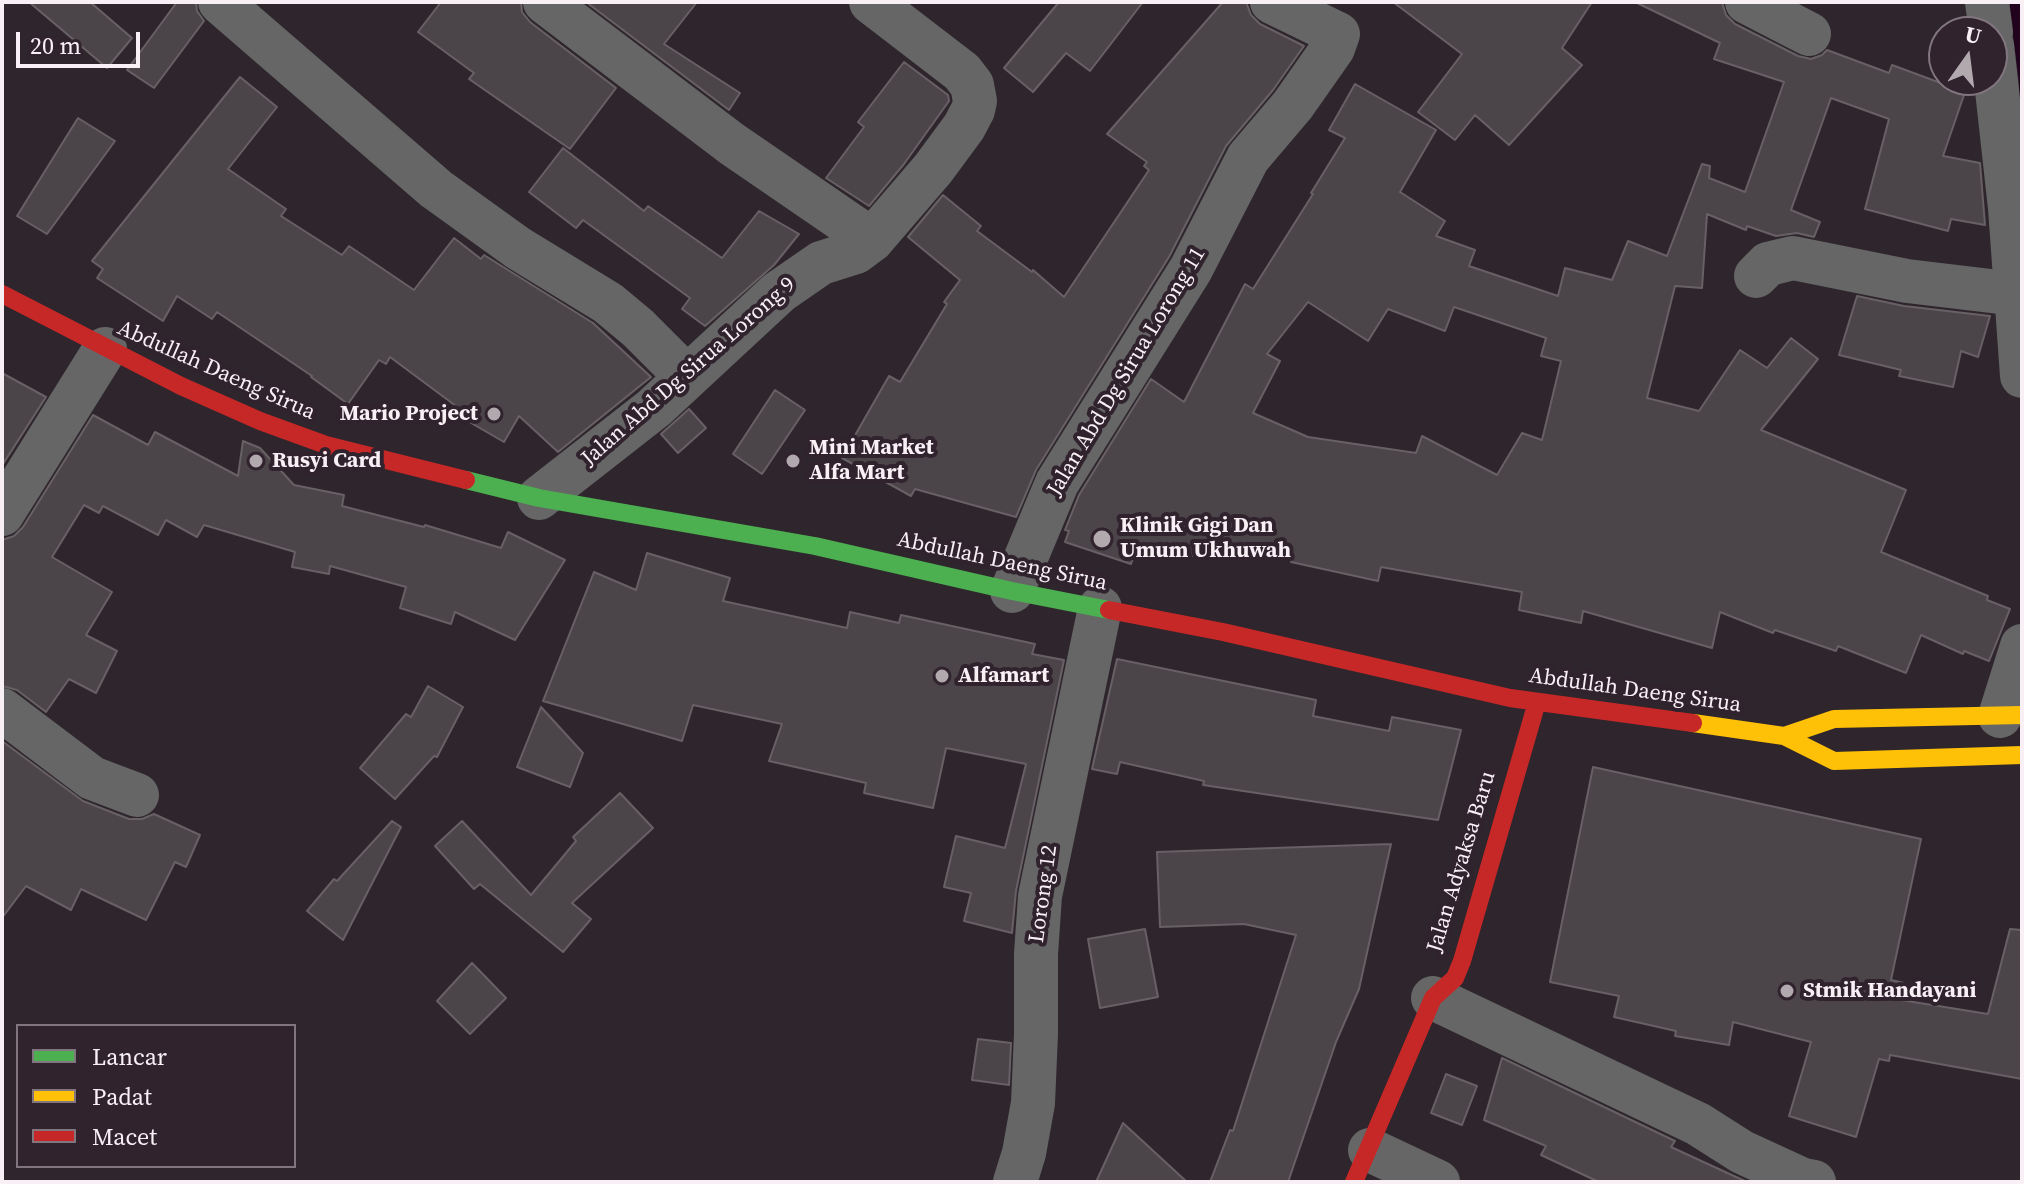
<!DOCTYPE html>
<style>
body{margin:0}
#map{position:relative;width:2024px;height:1184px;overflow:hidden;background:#2e262c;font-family:"Source Serif 4",serif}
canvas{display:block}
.frame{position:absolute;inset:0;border:4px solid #f9f0f6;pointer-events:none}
.legend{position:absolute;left:16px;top:1024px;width:280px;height:144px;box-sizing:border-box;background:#31232e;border:2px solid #81757e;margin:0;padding:10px 14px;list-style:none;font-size:24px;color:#f9f0f6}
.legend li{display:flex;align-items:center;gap:16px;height:40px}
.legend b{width:40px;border:2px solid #81757e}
.north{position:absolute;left:1928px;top:16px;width:80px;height:80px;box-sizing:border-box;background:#31232e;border:2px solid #81757e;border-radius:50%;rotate:14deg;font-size:22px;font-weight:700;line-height:32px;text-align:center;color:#f9f0f6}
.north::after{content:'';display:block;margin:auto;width:28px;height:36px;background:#b2a9af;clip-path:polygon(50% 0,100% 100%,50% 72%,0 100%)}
.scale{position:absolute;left:16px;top:32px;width:124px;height:36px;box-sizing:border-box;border:4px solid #f9f0f6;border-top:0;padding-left:10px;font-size:24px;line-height:28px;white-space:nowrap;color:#f9f0f6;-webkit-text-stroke:6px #31232e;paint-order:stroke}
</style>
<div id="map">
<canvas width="2024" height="1184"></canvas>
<div class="frame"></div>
<ul class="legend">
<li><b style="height:10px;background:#4caf50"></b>Lancar</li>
<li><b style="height:10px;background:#ffc107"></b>Padat</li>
<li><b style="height:10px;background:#c62828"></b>Macet</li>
</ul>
<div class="north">U</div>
<div class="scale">20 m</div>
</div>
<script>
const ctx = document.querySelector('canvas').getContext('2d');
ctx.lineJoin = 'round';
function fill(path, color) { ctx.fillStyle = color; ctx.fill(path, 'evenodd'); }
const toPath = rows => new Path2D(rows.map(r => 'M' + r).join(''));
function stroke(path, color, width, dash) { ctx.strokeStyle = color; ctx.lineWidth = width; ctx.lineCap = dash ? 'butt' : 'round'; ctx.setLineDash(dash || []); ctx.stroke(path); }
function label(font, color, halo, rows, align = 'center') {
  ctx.font = font + ' "Source Serif 4",serif'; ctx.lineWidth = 8; ctx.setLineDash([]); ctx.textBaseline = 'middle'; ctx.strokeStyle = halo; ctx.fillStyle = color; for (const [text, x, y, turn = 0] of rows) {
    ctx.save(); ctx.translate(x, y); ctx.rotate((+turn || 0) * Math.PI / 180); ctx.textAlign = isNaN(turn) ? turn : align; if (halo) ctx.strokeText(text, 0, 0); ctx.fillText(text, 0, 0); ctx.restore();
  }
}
fill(toPath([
 [2009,2,2022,2,2022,169,2019,82]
]), '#22031d');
const building = toPath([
 [29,2,90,2,132,38,107,68,29,2],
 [177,2,196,2,197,11,204,21,154,88,127,70,177,2],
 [441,2,521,2,522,12,530,22,616,88,570,149,469,79,474,73,418,32,441,2],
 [586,2,697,2,664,44,740,93,729,110,586,2],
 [1059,2,1143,2,1090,71,1066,53,1033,92,1004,68,1059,2],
 [1223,2,1246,2,1251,15,1260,24,1304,46,1273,90,1226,146,1169,257,1036,470,1016,517,915,489,911,496,842,458,889,376,900,382,947,304,944,302,960,280,908,237,943,195,981,226,977,231,1032,272,1033,270,1064,297,1149,170,1144,166,1147,162,1107,134,1223,2],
 [1393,2,1592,2,1562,48,1582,65,1509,145,1475,115,1455,140,1418,112,1462,54,1393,2],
 [1635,2,1722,2,1726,15,1735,24,1798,56,1811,59,1822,55,1827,50,1889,73,1892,65,1965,92,1943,156,1980,163,1985,225,1951,219,1948,231,1865,209,1889,119,1831,98,1791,210,1820,222,1814,237,1797,233,1776,236,1747,226,1746,230,1707,214,1702,288,1675,286,1647,398,1699,411,1740,350,1767,368,1791,338,1818,359,1761,430,1906,490,1881,552,1988,596,1987,600,2010,609,1989,661,1964,651,1963,654,1921,635,1906,673,1838,646,1836,651,1775,630,1773,633,1720,612,1712,648,1583,611,1581,623,1519,610,1522,592,1381,567,1378,581,1291,562,1293,557,1206,543,1203,558,1138,544,1131,564,1065,542,1069,531,1065,530,1079,495,1151,379,1184,402,1245,284,1253,289,1313,194,1311,193,1345,138,1329,130,1355,84,1436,130,1400,192,1445,221,1436,236,1475,250,1469,266,1558,296,1565,268,1612,280,1628,241,1667,256,1702,164,1710,166,1709,178,1745,192,1784,82,1714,59,1720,43,1635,2],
 [1308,302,1368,341,1388,309,1445,331,1454,307,1546,338,1541,356,1561,361,1542,440,1522,433,1497,475,1422,436,1416,453,1308,437,1253,413,1280,361,1267,354,1308,302],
 [904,62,948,95,949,101,904,164,869,206,826,178,864,127,858,122,904,62],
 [240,77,277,107,228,169,286,209,281,216,342,255,349,246,414,290,454,238,481,259,484,255,593,323,651,377,558,452,519,416,504,442,466,420,468,415,390,357,386,364,379,360,348,404,311,377,312,376,217,312,212,319,177,296,163,321,97,278,103,269,92,261,240,77],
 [78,118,115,141,47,234,17,216,78,118],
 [563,148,644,211,648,206,722,258,759,211,799,234,774,265,705,326,682,309,690,298,583,220,576,228,529,192,563,148],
 [1857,296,1904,306,1990,316,1978,357,1961,351,1953,387,1899,376,1901,370,1839,355,1857,296],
 [2,373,46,397,3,464,2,464,2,373],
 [775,390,805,410,762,474,733,454,775,390],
 [689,409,706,428,678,453,661,434,689,409],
 [93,415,148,445,155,432,238,476,243,441,260,448,294,485,344,495,342,506,424,527,425,525,501,548,508,532,565,560,515,640,455,612,451,624,400,608,406,587,330,566,329,574,292,567,295,552,204,525,197,537,166,520,158,535,103,506,99,513,84,505,52,557,112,592,86,635,117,651,96,693,69,679,46,712,17,690,2,686,2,540,14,536,23,527,93,415],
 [647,553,730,578,723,601,847,628,850,612,899,623,901,615,1035,644,1032,654,1064,660,1016,891,1012,933,964,921,971,893,944,887,956,836,1005,848,1026,764,946,748,933,808,864,793,866,783,769,761,782,724,693,705,682,741,543,701,594,572,636,590,647,553],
 [1117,659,1316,700,1313,716,1389,731,1392,717,1461,730,1438,820,1203,785,1204,781,1120,762,1117,774,1092,769,1117,659],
 [428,686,463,707,437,757,434,756,395,799,360,768,406,714,411,717,428,686],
 [541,707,583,753,570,787,517,767,541,707],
 [2,741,83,801,129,819,142,819,154,814,200,835,186,867,175,862,146,920,81,889,71,910,26,886,2,918,2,741],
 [1593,767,1921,839,1891,980,1904,983,1901,1000,1988,1014,2010,929,2022,930,2022,1079,1890,1055,1889,1061,1879,1059,1856,1137,1789,1116,1811,1042,1733,1022,1729,1045,1675,1036,1676,1031,1614,1017,1619,996,1550,982,1593,767],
 [620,793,653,828,572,903,591,919,563,952,480,884,474,889,435,846,462,821,531,895,576,841,573,837,620,793],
 [392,821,401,827,343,940,307,911,334,879,337,881,392,821],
 [1391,844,1359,989,1336,1042,1288,1182,1210,1182,1230,1130,1233,1131,1296,935,1244,924,1160,927,1157,852,1391,844],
 [1145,929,1158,997,1100,1008,1088,939,1145,929],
 [472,963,506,998,470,1034,437,1001,472,963],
 [978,1039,1011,1043,1009,1085,972,1080,978,1039],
 [1502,1058,1675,1141,1671,1147,1747,1182,1599,1182,1541,1155,1546,1146,1484,1120,1502,1058],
 [1446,1074,1477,1086,1462,1125,1431,1113,1446,1074],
 [1123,1123,1187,1182,1096,1182,1123,1123]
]);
fill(building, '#4b4449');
stroke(building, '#676065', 2);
stroke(toPath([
 [220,2,436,189,518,248,608,303,638,328,686,376],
 [545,2,732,144,872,240],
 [1747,2,1809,34],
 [1987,2,1991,32],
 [1992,45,2010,208,2022,376],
 [1756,276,1768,264,1793,258,1907,281,2016,294],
 [539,498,654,408,779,292,821,263,856,252,872,240,933,169,964,127,973,110,975,101,972,85,962,72,871,2],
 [2,514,105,349],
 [1012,591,1057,483,1191,269,1248,158,1293,105,1333,48,1338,34,1272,2],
 [2,710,92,778,137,795],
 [2000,716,2022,646],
 [1433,998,1698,1124,1742,1152,1803,1180,1814,1182],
 [1370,1150,1438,1182],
 [1015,1182,1024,1153,1033,1103,1036,1034,1036,954,1040,896,1100,608]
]), '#656665', 44);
stroke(toPath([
 [466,480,539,498,815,546,1012,591,1109,610]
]), '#4caf50', 18);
stroke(toPath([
 [1693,723,1784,736,1834,719,2022,715],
 [1784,736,1834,761,2022,755]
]), '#ffc107', 18);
stroke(toPath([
 [2,294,181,386,260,421,326,445,466,480],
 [1109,610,1223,632,1510,698,1693,723],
 [1354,1182,1433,998,1455,978,1462,961,1537,702]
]), '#c62828', 18);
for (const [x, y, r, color] of [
 [494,414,8,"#b2a9af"],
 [256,461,8,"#b2a9af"],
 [793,461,8,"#b2a9af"],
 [1102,539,10,"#b2a9af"],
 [942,676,8,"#b2a9af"],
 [1787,991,8,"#b2a9af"]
]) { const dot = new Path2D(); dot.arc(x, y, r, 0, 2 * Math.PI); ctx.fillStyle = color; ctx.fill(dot); stroke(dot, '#31232e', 3); }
label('22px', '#f9f0f6', '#31232e', [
 ["Abdullah Daeng Sirua",216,371,24],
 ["Jalan Abd Dg Sirua Lorong 9",689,372,-41],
 ["Jalan Abd Dg Sirua Lorong 11",1127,372,-59],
 ["Abdullah Daeng Sirua",1002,562,12],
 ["Abdullah Daeng Sirua",1635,691,8],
 ["Jalan Adyaksa Baru",1462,862,-73],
 ["Lorong 12",1044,894,-82]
]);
label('bold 22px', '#f9f0f6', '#31232e', [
 ["Mario Project",478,414,"right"],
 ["Mini Market",809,448],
 ["Alfa Mart",809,473],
 ["Rusyi Card",272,461],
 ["Klinik Gigi Dan",1120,526],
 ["Umum Ukhuwah",1120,551],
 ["Alfamart",958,676],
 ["Stmik Handayani",1803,991]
], 'left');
</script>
